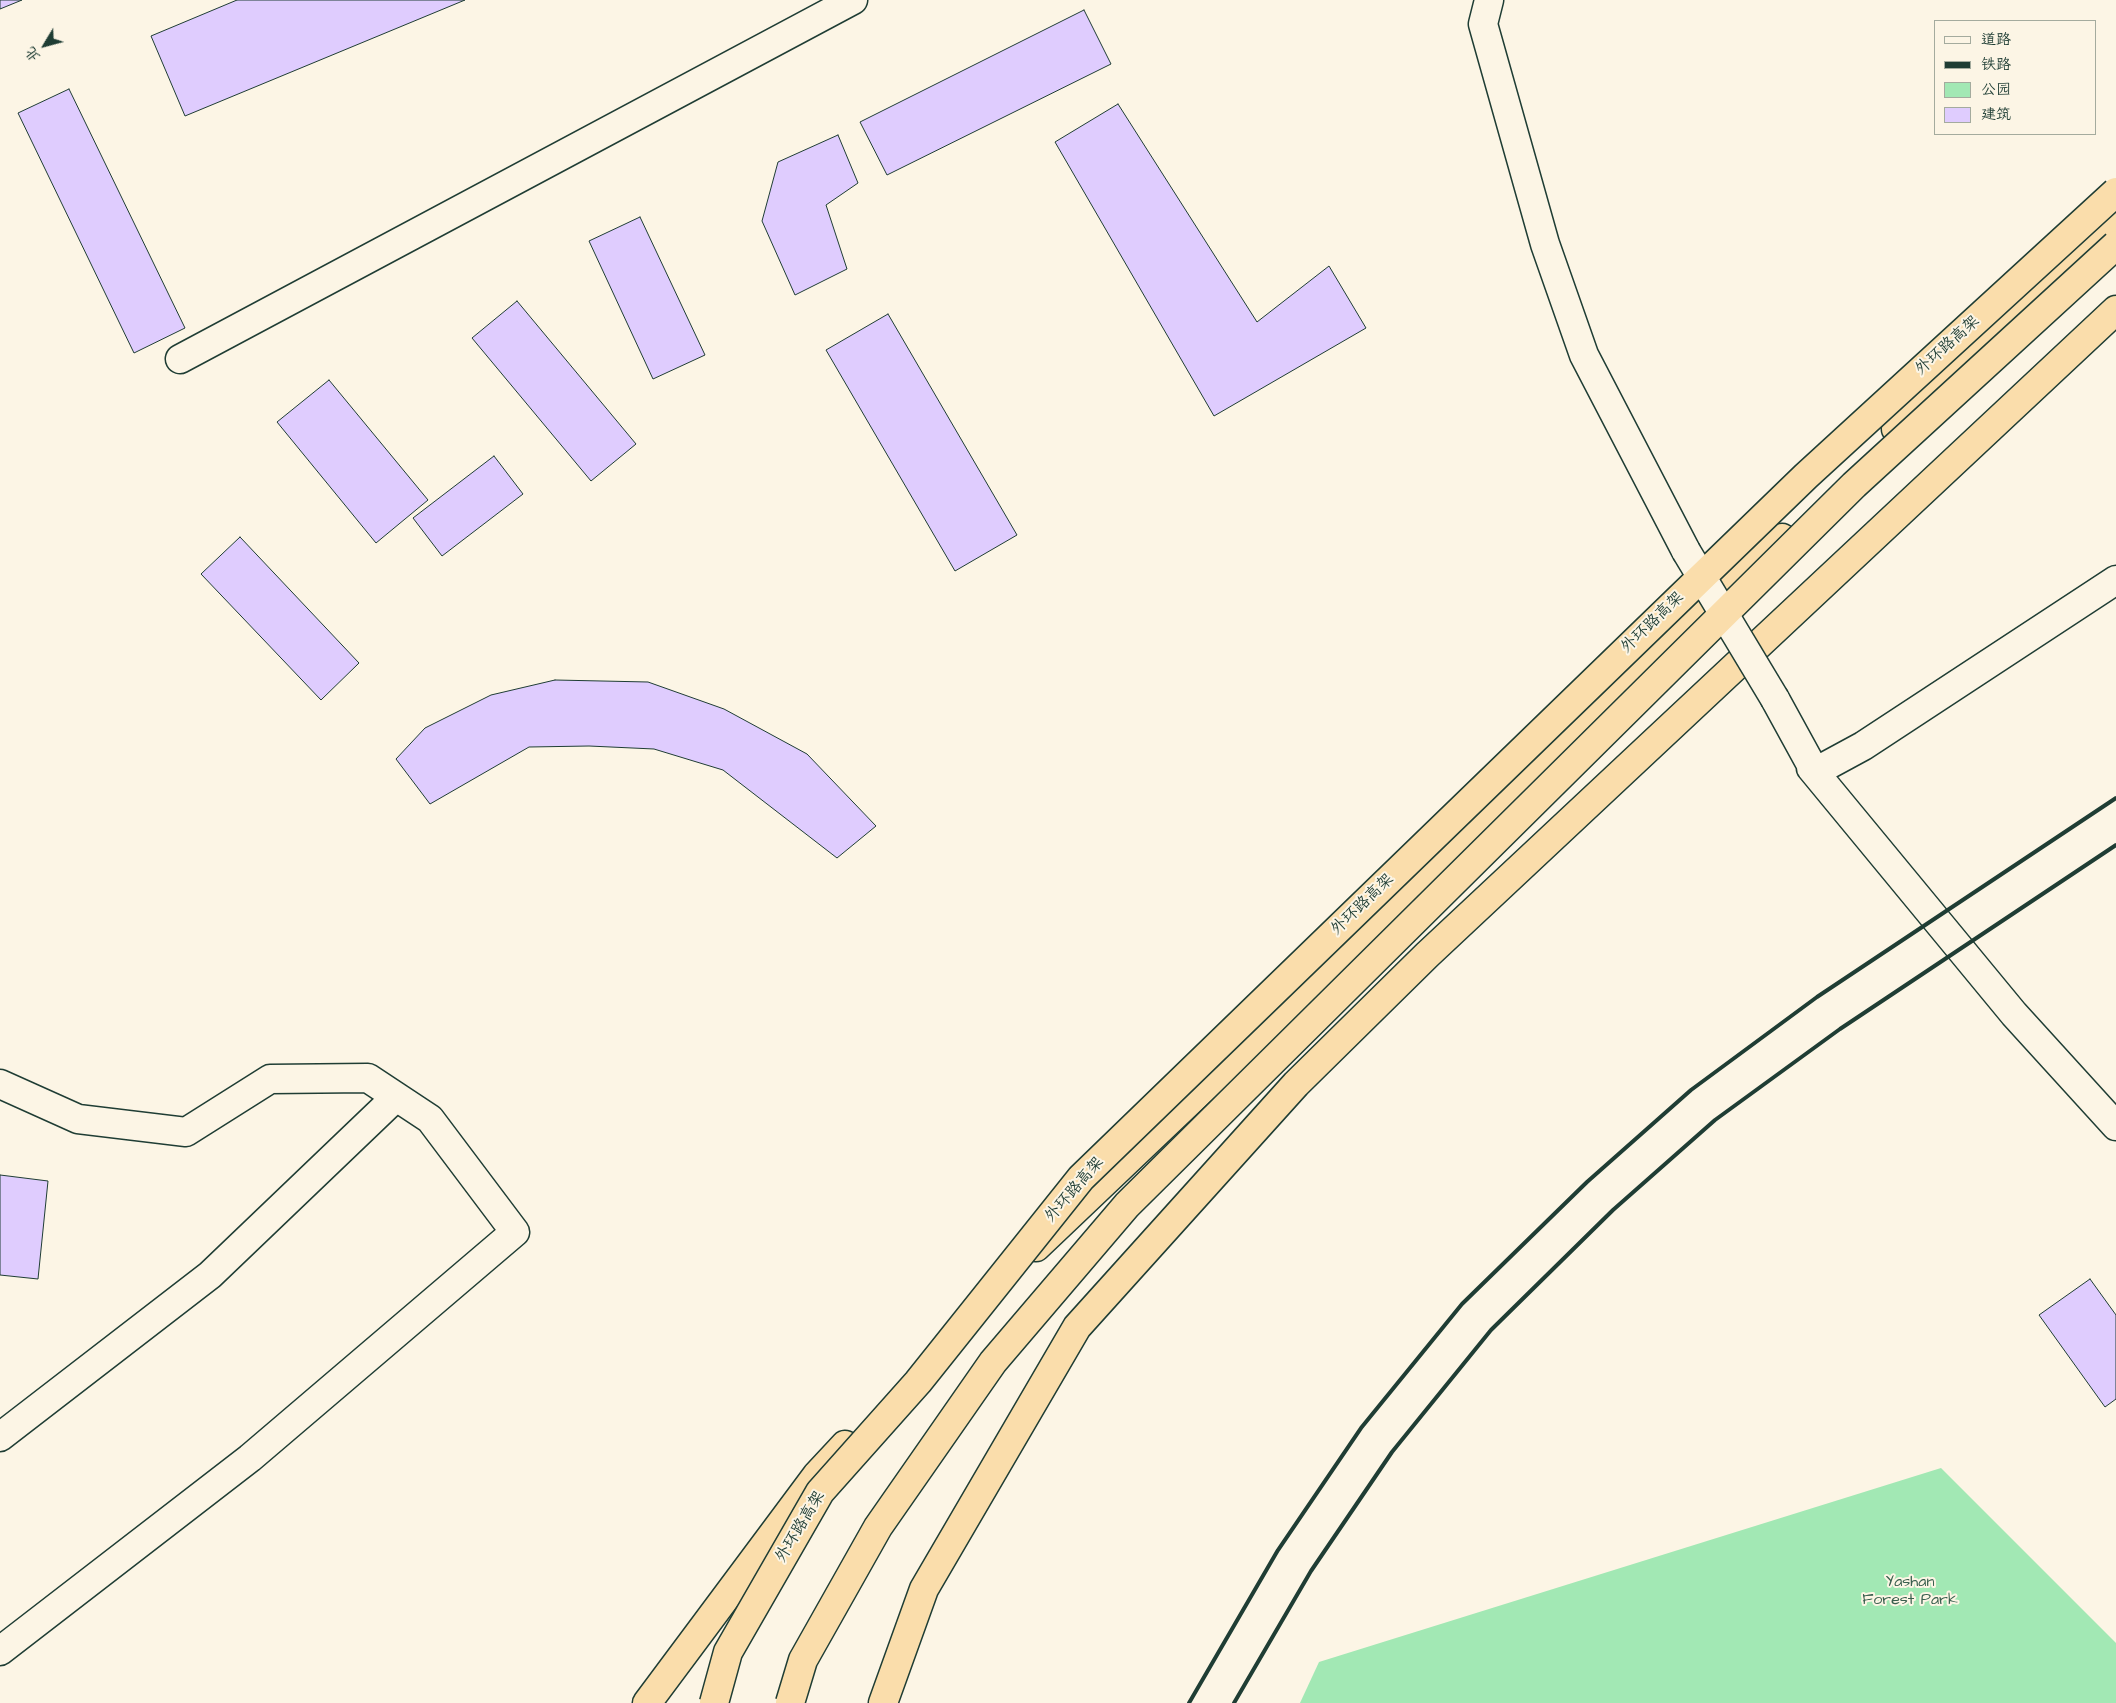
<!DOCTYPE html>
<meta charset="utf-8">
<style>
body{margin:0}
#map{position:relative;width:2116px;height:1703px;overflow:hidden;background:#fcf5e5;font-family:"Architects Daughter","LXGW WenKai TC",sans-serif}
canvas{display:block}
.legend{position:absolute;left:1934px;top:20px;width:162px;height:115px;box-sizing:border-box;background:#fcf5e5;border:1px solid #a4ab9e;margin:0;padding:6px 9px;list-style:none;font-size:15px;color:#1f3d34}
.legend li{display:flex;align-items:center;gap:10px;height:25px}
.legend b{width:25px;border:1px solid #a4ab9e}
.north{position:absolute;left:20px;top:20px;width:50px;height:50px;-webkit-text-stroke:4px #fcf5e5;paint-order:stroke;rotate:233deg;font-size:14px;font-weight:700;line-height:20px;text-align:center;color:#1f3d34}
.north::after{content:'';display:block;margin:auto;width:18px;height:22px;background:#1f3d34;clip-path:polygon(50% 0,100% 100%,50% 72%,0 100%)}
</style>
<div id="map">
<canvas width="2116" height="1703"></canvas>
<ul class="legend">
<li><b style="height:6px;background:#fcf5e5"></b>道路</li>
<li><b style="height:6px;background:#1f3d34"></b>铁路</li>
<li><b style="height:14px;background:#a2e8b4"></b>公园</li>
<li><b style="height:14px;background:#dfccfe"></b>建筑</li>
</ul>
<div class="north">北</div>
</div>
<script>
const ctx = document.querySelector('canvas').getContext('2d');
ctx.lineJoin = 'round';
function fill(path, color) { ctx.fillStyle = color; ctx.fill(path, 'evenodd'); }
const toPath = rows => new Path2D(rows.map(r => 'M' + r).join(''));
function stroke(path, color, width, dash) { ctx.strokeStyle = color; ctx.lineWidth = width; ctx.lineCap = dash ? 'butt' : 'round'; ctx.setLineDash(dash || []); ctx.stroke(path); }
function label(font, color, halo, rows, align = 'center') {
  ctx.font = font + ' "Architects Daughter","LXGW WenKai TC",sans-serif'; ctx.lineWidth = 4; ctx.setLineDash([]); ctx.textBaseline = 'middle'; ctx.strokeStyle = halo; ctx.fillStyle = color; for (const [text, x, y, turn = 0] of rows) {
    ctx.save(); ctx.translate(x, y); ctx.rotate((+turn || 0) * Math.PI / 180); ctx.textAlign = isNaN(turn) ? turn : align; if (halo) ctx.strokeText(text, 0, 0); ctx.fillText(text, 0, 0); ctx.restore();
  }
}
fill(toPath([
 [1941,1468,2116,1643,2116,1703,1300,1703,1319,1662]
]), '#a2e8b4');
const building = toPath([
 [0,0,22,0,0,9,0,0],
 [237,0,465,0,185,116,151,36,237,0],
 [1084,10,1111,64,887,175,860,122,1084,10],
 [69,89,185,328,134,353,18,113,69,89],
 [1118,104,1257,322,1329,266,1366,328,1214,416,1055,142,1118,104],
 [838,135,858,183,826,205,847,269,795,295,762,221,778,162,838,135],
 [640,217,705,355,653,379,589,241,640,217],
 [517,301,636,444,591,481,472,338,517,301],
 [888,314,1017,535,955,571,826,350,888,314],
 [329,380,428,500,376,543,277,422,329,380],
 [494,456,523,494,442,556,413,518,494,456],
 [240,537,359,663,321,700,201,574,240,537],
 [555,680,648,682,724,709,807,754,876,826,837,858,723,770,654,749,589,746,529,747,430,804,396,759,425,728,491,695,555,680],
 [0,1175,48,1181,38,1279,0,1275,0,1175],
 [2090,1279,2116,1315,2116,1399,2105,1407,2039,1315,2090,1279]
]);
fill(building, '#dfccfe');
stroke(building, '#1f3d34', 1);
const minor = toPath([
 [1489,0,1483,24,1545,244,1584,355,1686,551],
 [180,359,853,0],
 [1775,699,1815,772,1863,746,2116,580],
 [1811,768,2014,1014,2116,1126],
 [0,1084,78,1119,186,1132,270,1079,368,1078,430,1119,515,1232,250,1458,0,1651],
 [0,1437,210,1275,396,1097]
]);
const highway = toPath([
 [1896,429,2116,219],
 [1036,1247,1782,538],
 [647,1703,817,1475,845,1445],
 [883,1703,924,1589,1077,1327,1296,1084,1427,955,2116,310]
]);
stroke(minor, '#1f3d34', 31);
stroke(highway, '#1f3d34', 31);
stroke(minor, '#fcf5e5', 28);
stroke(highway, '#faddab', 28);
stroke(toPath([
 [1189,1703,1278,1550,1361,1428,1462,1304,1587,1182,1691,1090,1817,997,2116,798],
 [1234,1703,1311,1571,1392,1452,1491,1330,1613,1210,1715,1120,1840,1029,2116,845]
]), '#1f3d34', 4);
const minorBridge = toPath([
 [1686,551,1775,699]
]);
const highwayBridge = toPath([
 [714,1703,728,1652,820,1492,918,1382,1081,1178,1806,476,2116,192],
 [790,1703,803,1660,878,1527,993,1362,1127,1205,1854,485,2116,245]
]);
stroke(minorBridge, '#1f3d34', 31, []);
stroke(highwayBridge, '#1f3d34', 31, []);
stroke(minorBridge, '#fcf5e5', 28);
stroke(highwayBridge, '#faddab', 28);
label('16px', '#1f3d34', '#fcf5e5', [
 ["外环路高架",1948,346,-42],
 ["外环路高架",1653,623,-44],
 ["外环路高架",1363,905,-44],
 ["外环路高架",1075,1190,-49],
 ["外环路高架",801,1527,-59]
]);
label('16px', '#395f4e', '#fcf5e5', [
 ["Yashan",1910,1583],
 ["Forest Park",1910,1601]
]);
</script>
